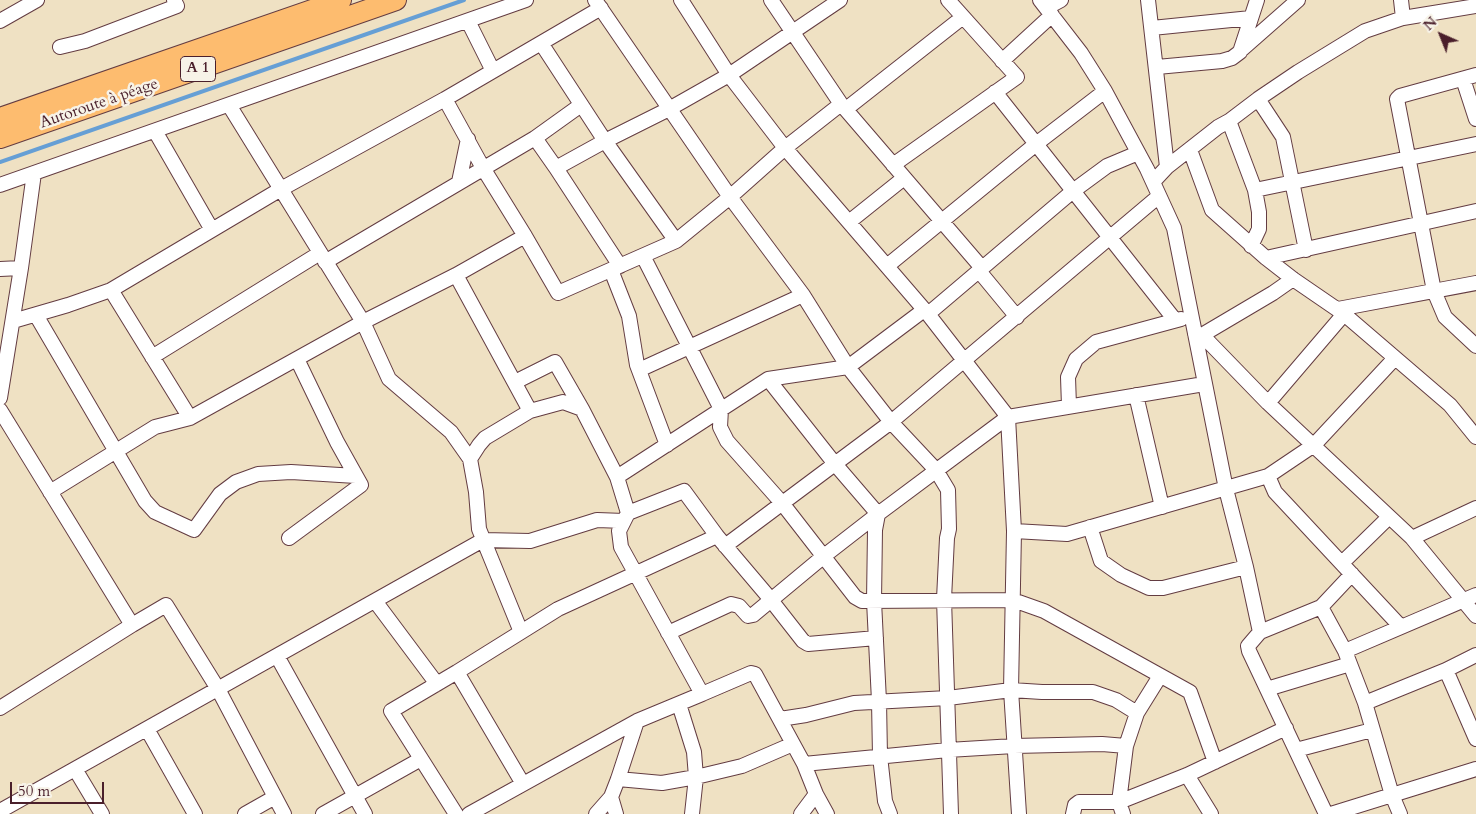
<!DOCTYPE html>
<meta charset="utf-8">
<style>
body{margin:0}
#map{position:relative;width:1476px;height:814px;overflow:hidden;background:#efe1c3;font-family:Cardo,serif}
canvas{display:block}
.north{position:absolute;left:1416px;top:10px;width:50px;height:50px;-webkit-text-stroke:4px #f7f3e8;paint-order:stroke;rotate:316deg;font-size:14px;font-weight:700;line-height:20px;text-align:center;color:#4a1f2b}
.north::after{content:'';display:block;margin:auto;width:18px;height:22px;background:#4a1f2b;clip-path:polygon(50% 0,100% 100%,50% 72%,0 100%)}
.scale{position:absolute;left:10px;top:782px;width:94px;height:22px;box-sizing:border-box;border:2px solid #4a1f2b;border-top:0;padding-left:6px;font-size:15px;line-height:18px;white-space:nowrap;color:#4a1f2b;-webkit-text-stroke:4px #f7f3e8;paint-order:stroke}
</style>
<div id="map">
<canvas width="1476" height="814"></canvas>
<div class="north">N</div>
<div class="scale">50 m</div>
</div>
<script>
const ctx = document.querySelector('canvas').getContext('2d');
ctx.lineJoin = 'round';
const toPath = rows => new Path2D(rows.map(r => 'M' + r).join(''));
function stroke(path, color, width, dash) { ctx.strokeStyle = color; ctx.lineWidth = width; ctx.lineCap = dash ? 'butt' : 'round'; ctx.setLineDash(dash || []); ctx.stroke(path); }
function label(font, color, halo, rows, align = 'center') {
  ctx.font = font + ' Cardo,serif'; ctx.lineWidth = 5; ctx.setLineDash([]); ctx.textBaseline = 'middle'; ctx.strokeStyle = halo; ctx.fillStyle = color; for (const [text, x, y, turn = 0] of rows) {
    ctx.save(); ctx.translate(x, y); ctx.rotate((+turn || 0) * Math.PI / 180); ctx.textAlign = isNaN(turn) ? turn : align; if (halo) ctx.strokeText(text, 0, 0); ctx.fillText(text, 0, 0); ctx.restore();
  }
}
stroke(toPath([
 [0,162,464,0]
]), '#669fd5', 4);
const minor = toPath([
 [595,0,730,197,803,295,848,367,891,422,936,470,948,490,949,529,947,538,944,599,951,814],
 [681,0,729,75,785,148,928,314,1008,417,1014,531,1011,690,1019,814],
 [771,0,841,104,982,268],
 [1040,0,1081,53,1105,91,1147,169,1174,228,1226,489,1246,567,1260,632],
 [1148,0,1167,167],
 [1401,0,1403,18],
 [1046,8,1061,0],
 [0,21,37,0],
 [468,21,493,71],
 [1152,28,1251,18],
 [541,43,605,141,676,241],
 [60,47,85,41,177,6,174,0],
 [1240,51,1298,0],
 [1002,61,1052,15],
 [1157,67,1222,61,1232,58,1240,52,1257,0],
 [1476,75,1400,96,1397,99,1434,291,1445,317,1476,346],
 [1463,79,1476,119],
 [995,92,1175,320],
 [445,99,483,168,525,236,558,293,676,241,730,197,785,148,841,104],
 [1258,99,1283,137,1306,250],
 [229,105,363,322,389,379,451,432,470,459,476,492,479,529,521,632],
 [581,105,535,138,556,168,605,141,669,109,729,75,840,0],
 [846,109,963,17],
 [1229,121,1255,190,1259,212,1259,229,1251,246],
 [155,131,212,230],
 [1190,150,1212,210,1266,258,1293,279,1344,314,1450,405,1476,437],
 [893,165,1017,77,948,0],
 [556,168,620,266],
 [459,182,468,139],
 [1153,182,1167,167,1218,127,1229,121,1258,99,1298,72,1365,31,1403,18,1476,6],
 [0,185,526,0],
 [1255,190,1476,144],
 [849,222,904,178],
 [643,256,721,409,720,427,727,441,782,503,855,597,862,601,1013,600,1044,611,1190,692,1215,762],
 [1266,258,1476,211],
 [325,262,535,138],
 [887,266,1036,144,1105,91],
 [0,269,21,268],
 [611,270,629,316,637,365,667,445],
 [979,271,1017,317],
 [456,275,530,411,563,402,582,409,617,477,628,513,619,531,621,547,702,694,637,721,469,814],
 [111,290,190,418],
 [1338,309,1476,283],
 [928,314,1073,191,1107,166,1138,153],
 [36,315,145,501,155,512,194,530,220,494,236,482,258,474,291,472,356,476],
 [13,321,68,305,111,290,281,189,445,99,601,8],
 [1195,334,1202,335,1273,293,1293,279],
 [1202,335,1268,403,1412,538,1476,616],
 [152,357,320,253],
 [639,370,803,295],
 [768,379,835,464,878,514,875,530,874,601,879,701,880,756,885,801,890,814],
 [515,382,555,362,582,409],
 [1136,395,1162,507],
 [0,398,21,268,34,173],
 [1268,403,1344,314],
 [1069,406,1068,377,1076,359,1096,342,1181,319],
 [0,410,132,625],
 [470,459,479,445,485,438,530,411],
 [1268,476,1275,492,1401,627],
 [617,477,768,379,848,367,924,310],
 [50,492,155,427,190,418,363,322,456,275,525,236],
 [628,513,684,491,717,536,767,595,803,641,808,644,876,638],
 [1090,527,1101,561,1121,575,1149,588,1163,588,1246,567],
 [1014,531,1067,534,1268,476,1314,445,1395,358],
 [289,538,361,485,337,442,297,359],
 [1412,538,1476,508],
 [725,546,891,422,1159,196],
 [1342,563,1389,517],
 [375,601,437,684],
 [1321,607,1345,651,1365,703,1392,795,1400,814],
 [668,633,731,604,739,606,748,616,753,615,824,556,878,514,1008,417,1204,384],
 [1345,651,1476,595],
 [277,656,365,814],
 [1446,670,1476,739],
 [457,672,523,784],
 [1267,689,1350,664],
 [702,694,751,673,755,674,804,764,816,794,801,814],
 [1365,703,1446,670,1476,655],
 [679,704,694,752,696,777,692,814],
 [0,708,132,625,166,605,218,689,284,814],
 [1137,713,1160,676],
 [780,719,806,715,854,703,948,698,1011,690,1042,692,1093,692,1116,700,1137,713,1126,746,1119,802,1123,814],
 [147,729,195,814],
 [1296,750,1372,730],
 [804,764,948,750,1014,746,1102,744,1126,746],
 [75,769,102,814],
 [1187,775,1211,814],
 [618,779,662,783,696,777,742,766,793,744],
 [816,794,827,814],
 [611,797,616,814],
 [0,811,483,540,530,541,597,520,624,521],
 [245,814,275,797],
 [323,814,421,759],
 [456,814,391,711,457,672,558,609,717,536],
 [596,814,611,797,618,779,637,721],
 [1073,814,1075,805,1079,802,1119,802,1187,775,1286,728],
 [1326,814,1249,651,1248,646,1260,632,1321,607,1352,574],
 [1331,814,1476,769]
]);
const highway = toPath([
 [0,118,341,0],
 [0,138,396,0]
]);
stroke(minor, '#633c42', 16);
stroke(highway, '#633c42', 22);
stroke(minor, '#fff', 14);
stroke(highway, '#fdbc6f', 20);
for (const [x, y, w] of [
 [198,69,35]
]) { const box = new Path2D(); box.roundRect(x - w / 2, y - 12.5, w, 25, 4); ctx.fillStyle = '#f7f3e8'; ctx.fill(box); stroke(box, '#4a1f2b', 1); }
label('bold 15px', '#4a1f2b', null, [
 ["A 1",198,69]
]);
label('16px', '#4a1f2b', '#f7f3e8', [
 ["Autoroute à péage",99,104,-19]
]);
</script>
